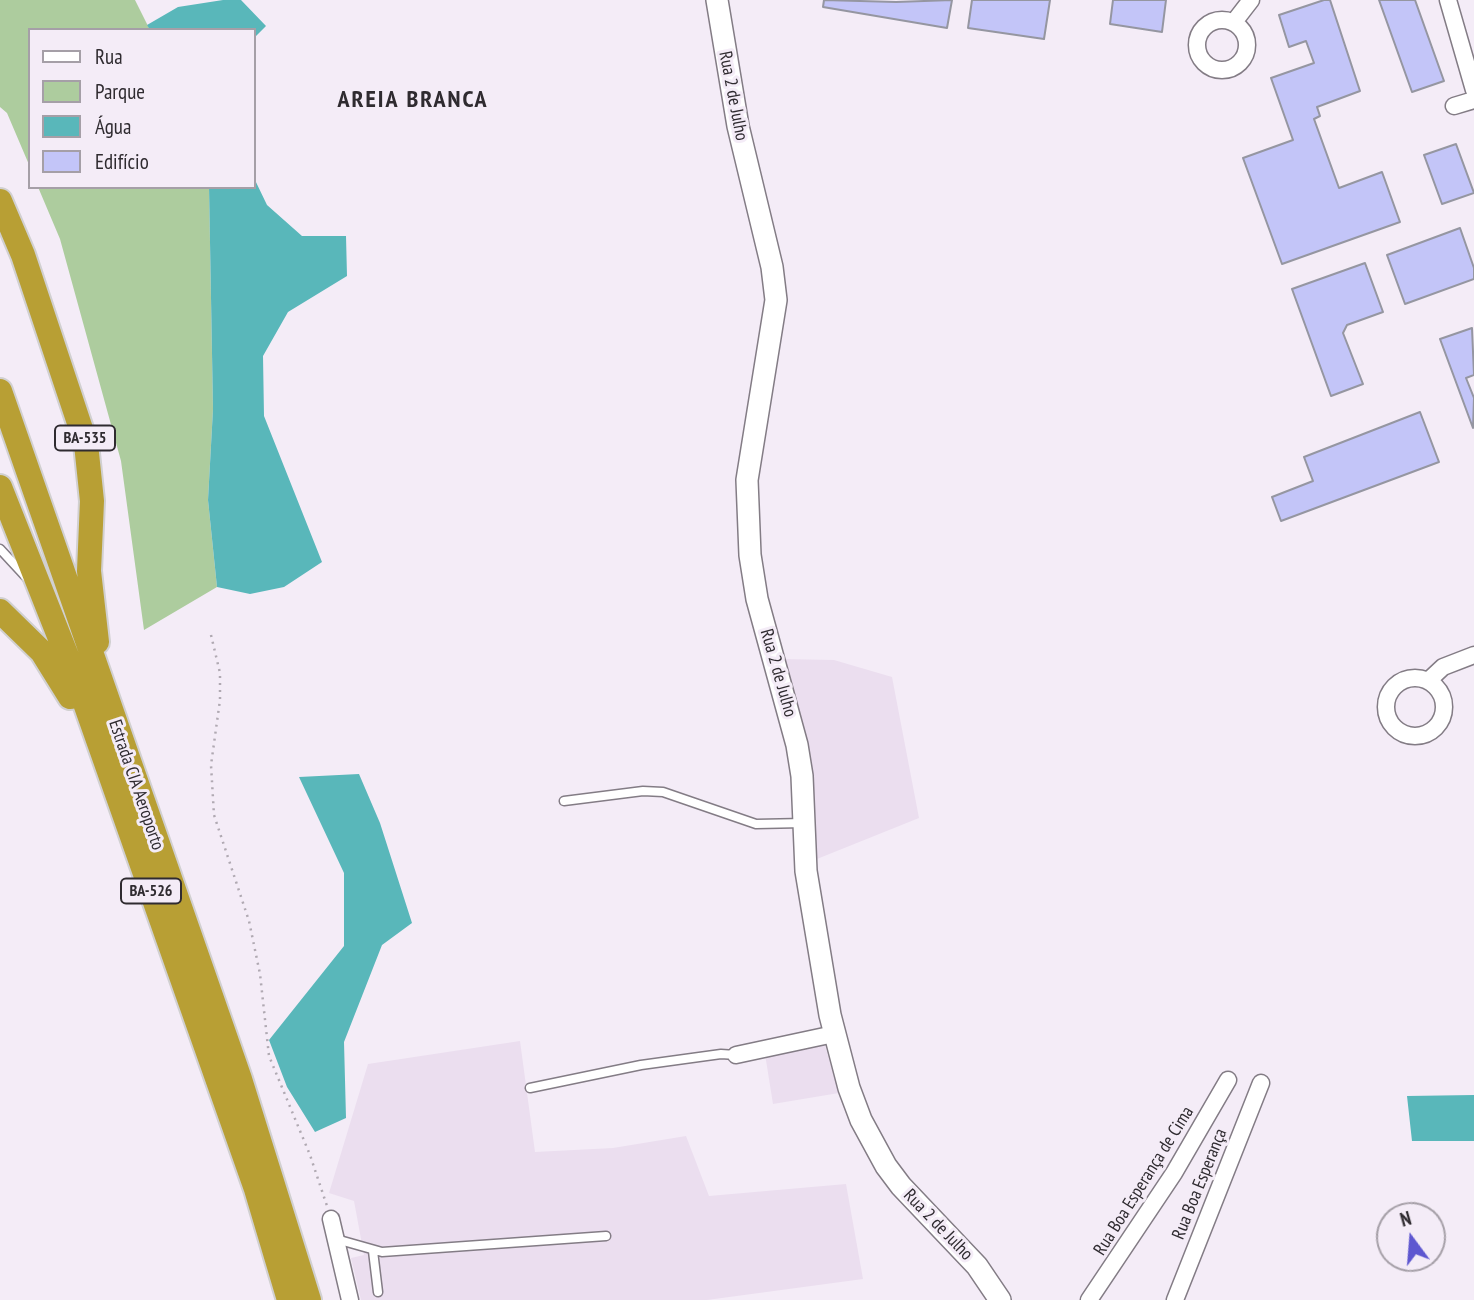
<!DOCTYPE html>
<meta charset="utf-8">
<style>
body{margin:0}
#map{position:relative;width:1474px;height:1300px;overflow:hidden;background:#f4ecf7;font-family:"PT Sans Narrow",sans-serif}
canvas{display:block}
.legend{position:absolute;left:28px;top:28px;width:228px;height:161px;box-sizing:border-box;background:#f4ecf7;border:2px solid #a59fa7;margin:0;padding:9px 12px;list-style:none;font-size:21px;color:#2f2b30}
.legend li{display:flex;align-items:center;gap:14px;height:35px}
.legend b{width:35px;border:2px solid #a59fa7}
.north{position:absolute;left:1376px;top:1202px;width:70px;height:70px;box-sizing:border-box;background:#f4ecf7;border:2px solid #a59fa7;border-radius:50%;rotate:344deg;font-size:19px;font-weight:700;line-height:28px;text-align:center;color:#2f2b30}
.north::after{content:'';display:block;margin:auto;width:24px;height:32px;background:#5e57d0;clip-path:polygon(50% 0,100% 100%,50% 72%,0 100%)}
</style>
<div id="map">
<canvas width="1474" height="1300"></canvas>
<ul class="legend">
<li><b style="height:9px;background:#fff"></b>Rua</li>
<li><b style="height:19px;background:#adcc9e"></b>Parque</li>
<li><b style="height:19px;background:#59b7ba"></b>Água</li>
<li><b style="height:19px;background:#c3c5f8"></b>Edifício</li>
</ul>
<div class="north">N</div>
</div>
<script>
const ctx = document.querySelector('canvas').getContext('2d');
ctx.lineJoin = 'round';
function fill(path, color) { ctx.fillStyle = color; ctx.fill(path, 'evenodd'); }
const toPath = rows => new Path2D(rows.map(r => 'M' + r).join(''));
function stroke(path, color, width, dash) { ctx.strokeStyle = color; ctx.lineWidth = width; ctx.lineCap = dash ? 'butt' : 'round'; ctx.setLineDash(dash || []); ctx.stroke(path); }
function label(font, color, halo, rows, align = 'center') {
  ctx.font = font + ' "PT Sans Narrow",sans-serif'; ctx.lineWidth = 6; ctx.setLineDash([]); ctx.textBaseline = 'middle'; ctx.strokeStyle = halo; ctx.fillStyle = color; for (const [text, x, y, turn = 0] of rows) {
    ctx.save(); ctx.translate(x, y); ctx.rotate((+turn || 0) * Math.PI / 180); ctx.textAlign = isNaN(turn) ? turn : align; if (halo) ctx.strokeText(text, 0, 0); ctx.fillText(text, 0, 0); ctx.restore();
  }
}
fill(toPath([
 [781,659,834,660,892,677,919,818,812,861,805,741,795,698],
 [520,1041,535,1152,613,1148,686,1136,709,1196,846,1184,863,1279,707,1300,361,1300,351,1258,364,1255,354,1201,329,1193,368,1064],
 [824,1042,839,1093,773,1104,765,1054]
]), '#ebdeef');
fill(toPath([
 [0,0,135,0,150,30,30,30,30,167,7,113,0,107],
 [38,187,209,187,213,409,208,500,217,587,144,630,121,461,60,239]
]), '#adcc9e');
fill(toPath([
 [223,0,241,0,266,26,254,38,254,30,150,30,147,25,178,7],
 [254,178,267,205,302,236,346,236,347,276,288,312,263,356,264,416,322,562,284,587,250,594,217,587,208,500,213,409,209,187,254,187],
 [359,774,380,823,412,923,382,945,344,1042,346,1118,315,1132,287,1087,269,1040,344,946,344,873,299,777],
 [1474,1095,1474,1141,1412,1141,1407,1096]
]), '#59b7ba');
const building = toPath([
 [824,0,896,2,952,0,947,28,823,7,824,0],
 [972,0,1050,0,1044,39,968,28,972,0],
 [1113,0,1166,0,1162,32,1110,24,1113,0],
 [1324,0,1330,0,1360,91,1317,107,1320,116,1314,119,1339,188,1382,172,1400,222,1282,264,1243,158,1293,140,1271,78,1314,63,1306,41,1289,47,1279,15,1324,0],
 [1379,0,1415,0,1444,81,1412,92,1379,0],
 [1456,144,1474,193,1442,204,1424,155,1456,144],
 [1460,228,1474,268,1474,279,1405,304,1387,255,1460,228],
 [1365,263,1383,312,1347,325,1343,333,1363,384,1331,396,1292,289,1365,263],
 [1472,328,1474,375,1466,378,1474,398,1473,428,1440,339,1472,328],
 [1420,412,1439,462,1281,521,1272,497,1313,481,1304,457,1420,412]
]);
fill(building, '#c3c5f8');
stroke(building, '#9596a1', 2);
const service = toPath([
 [0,549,27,578],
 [564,801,643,791,663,792,756,824,804,823],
 [530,1088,641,1065,721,1054,736,1055],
 [336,1239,382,1252,606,1236],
 [373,1251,378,1292]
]);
const minor = toPath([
 [1448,0,1474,90],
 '1197 45a25 25 0 1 1 50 0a25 25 0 1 1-50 0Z',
 [1234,22,1251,0],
 [1454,106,1474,100],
 '1386 707a29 29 0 1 1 58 0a29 29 0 1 1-58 0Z',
 [1428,681,1443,667,1474,655],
 [736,1055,834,1034],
 [331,1219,350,1300],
 [1089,1300,1174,1173,1228,1080],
 [1175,1300,1261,1083]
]);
const secondary = toPath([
 [717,0,738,126,772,267,776,300,747,480,750,555,757,599,797,745,802,776,806,871,830,1015,849,1088,861,1120,886,1166,901,1186,977,1266,1000,1300]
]);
const trunk = toPath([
 [0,201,23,255,86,444,92,501,89,571,97,642],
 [0,391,240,1079,309,1300],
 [0,487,80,689,256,1189,289,1300],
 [0,611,42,652,70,697]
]);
stroke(service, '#837c85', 11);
stroke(minor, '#837c85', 19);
stroke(secondary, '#837c85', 24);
stroke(trunk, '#d1d0d1', 28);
stroke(toPath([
 [211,635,220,673,220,700,211,765,214,815,249,921,260,974,269,1056,310,1155,327,1206]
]), '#b0a9b2', 2.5, [2, 5]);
stroke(service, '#fff', 8);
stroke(minor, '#fff', 16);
stroke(secondary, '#fff', 21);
stroke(trunk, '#b89f34', 24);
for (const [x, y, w] of [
 [85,438,60],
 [151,891,60]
]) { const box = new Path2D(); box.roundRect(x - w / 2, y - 12.5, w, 25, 5); ctx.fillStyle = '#f4ecf7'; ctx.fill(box); stroke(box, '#2f2b30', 2); }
label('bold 16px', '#2f2b30', null, [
 ["BA-535",85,438],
 ["BA-526",151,891]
]);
label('18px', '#2f2b30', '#f4ecf7', [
 ["Rua 2 de Julho",733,96,79],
 ["Rua 2 de Julho",778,673,74],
 ["Estrada CIA Aeroporto",136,785,71],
 ["Rua Boa Esperança de Cima",1144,1181,-58],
 ["Rua Boa Esperança",1200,1184,-68],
 ["Rua 2 de Julho",938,1225,46]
]);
ctx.letterSpacing = '2px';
label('bold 24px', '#2f2b30', '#f4ecf7', [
 ["AREIA BRANCA",413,100]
]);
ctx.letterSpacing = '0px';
</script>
